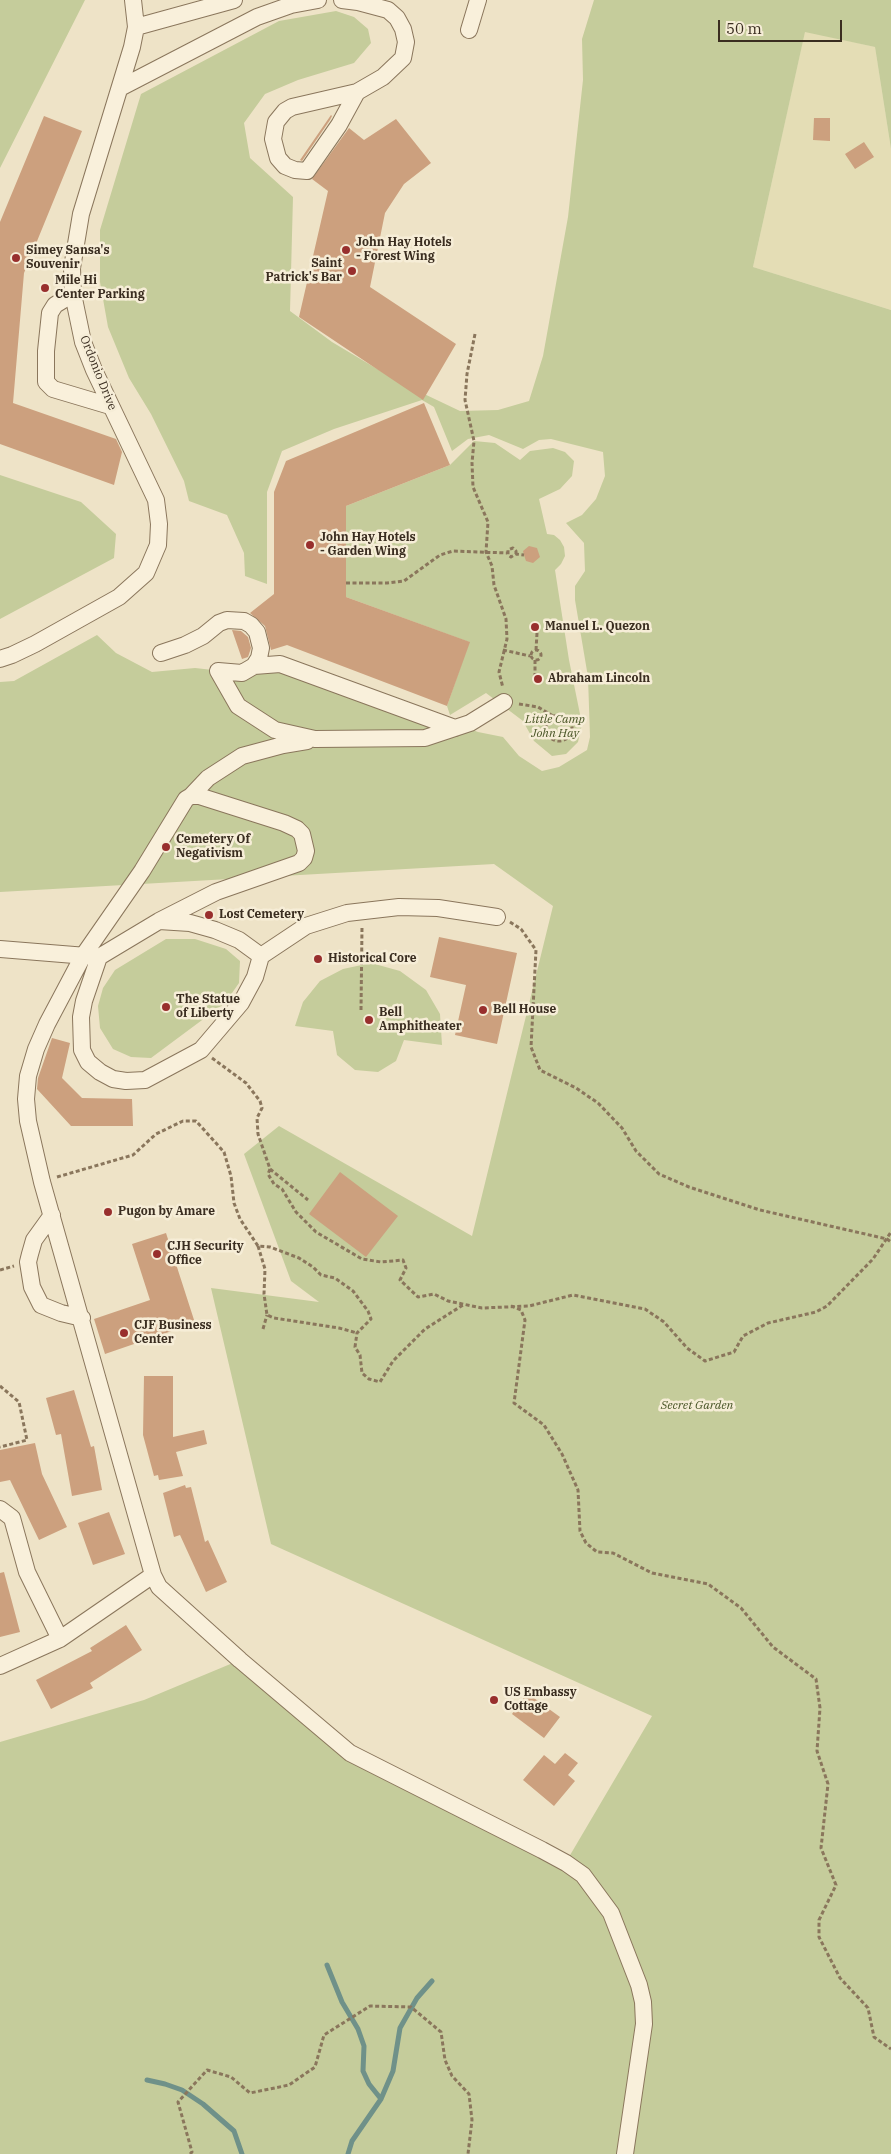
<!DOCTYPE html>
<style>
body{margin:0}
#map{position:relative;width:891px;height:2154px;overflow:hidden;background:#eee3c7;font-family:"IBM Plex Serif",serif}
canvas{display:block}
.scale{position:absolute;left:718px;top:20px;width:124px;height:22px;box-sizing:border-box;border:2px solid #3a2d20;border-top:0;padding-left:6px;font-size:15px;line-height:18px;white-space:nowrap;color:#3a2d20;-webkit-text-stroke:4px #f6edd7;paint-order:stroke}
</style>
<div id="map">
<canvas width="891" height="2154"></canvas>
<div class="scale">50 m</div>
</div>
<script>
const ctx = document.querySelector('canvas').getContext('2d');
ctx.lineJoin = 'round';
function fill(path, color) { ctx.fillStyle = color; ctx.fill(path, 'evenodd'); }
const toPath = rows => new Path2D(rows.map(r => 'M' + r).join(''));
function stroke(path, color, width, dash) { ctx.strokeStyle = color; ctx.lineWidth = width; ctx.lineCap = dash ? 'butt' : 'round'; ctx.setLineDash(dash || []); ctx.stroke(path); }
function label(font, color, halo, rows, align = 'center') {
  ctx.font = font + ' "IBM Plex Serif",serif'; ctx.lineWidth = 5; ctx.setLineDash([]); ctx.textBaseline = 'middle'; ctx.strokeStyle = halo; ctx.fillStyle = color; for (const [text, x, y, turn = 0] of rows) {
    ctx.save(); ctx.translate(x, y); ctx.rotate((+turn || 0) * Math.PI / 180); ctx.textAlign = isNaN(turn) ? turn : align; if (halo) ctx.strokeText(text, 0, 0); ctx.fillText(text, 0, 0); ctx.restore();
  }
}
fill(toPath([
 [805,31,875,47,891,149,891,310,753,267]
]), '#e4ddb5');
fill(toPath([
 [0,0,85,0,0,168],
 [594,0,891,0,891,149,875,47,805,32,753,267,891,310,891,2154,0,2154,0,1742,144,1700,240,1660,350,1753,566,1862,652,1716,271,1544,211,1288,319,1302,291,1281,244,1154,279,1126,472,1236,553,906,494,864,0,892,0,682,14,681,97,635,116,653,152,672,195,668,249,674,307,668,478,732,503,737,519,756,542,771,559,767,587,750,590,737,588,677,575,600,575,586,585,571,584,543,566,523,582,515,596,499,605,476,603,452,551,439,539,440,523,449,489,435,468,439,452,451,434,407,422,400,334,429,282,451,267,492,267,584,245,576,244,553,227,515,189,501,184,481,151,414,129,378,108,327,100,282,100,230,141,94,279,21,336,11,354,17,368,29,371,43,354,63,298,80,265,94,244,123,250,158,293,197,290,311,332,342,399,382,460,411,498,410,529,401,543,356,568,217,583,80,582,39],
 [474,441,495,443,520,460,530,451,553,448,565,452,574,461,572,476,560,489,539,499,547,534,554,535,560,540,564,547,565,556,561,564,555,570,569,660,582,724,578,742,566,754,552,756,534,741,523,721,486,693,450,715,447,706,469,642,346,597,346,506,450,465],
 [0,475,81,502,116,534,114,558,0,619],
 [166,939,195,939,226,949,240,961,239,983,225,1003,151,1058,131,1057,113,1049,100,1028,98,1006,103,988,115,970],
 [371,963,400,971,426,990,440,1014,442,1045,404,1040,396,1061,378,1072,355,1070,337,1055,333,1031,295,1026,303,1002,320,981,343,969]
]), '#c5cc9b');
stroke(toPath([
 [327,1965,342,2002,358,2029,364,2046,363,2071,369,2084,381,2099],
 [147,2080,165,2084,182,2090,203,2104,234,2131,242,2154],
 [348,2154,352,2141,381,2099,393,2071,400,2028,417,1998,432,1981]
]), '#6f9189', 5);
fill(toPath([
 [331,115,332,116,330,120,302,161,300,160],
 [44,116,82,131,24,273,13,403,116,439,122,452,114,485,0,444,0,222],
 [814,118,830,118,830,141,813,140],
 [396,119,431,163,404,184,385,213,370,287,456,344,423,400,299,317,328,191,312,179,349,128,364,140],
 [864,142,874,157,855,169,845,154],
 [424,403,450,465,346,506,346,597,470,642,447,706,287,645,271,650,265,626,250,613,274,594,274,492,286,461],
 [529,546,537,548,540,557,533,563,526,561,524,555,523,551],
 [232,630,241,631,248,637,251,648,248,657,242,659],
 [439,937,517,953,497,1044,455,1035,466,985,430,977],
 [52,1038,70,1043,62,1078,82,1098,132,1099,133,1126,71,1126,37,1089,38,1078],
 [340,1172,398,1216,366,1257,309,1214],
 [166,1233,195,1323,105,1354,94,1319,150,1300,132,1244],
 [144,1376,173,1376,173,1437,204,1430,207,1444,176,1452,183,1476,159,1480,158,1475,154,1476,143,1435],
 [74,1390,91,1447,94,1446,102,1490,72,1496,61,1434,56,1435,46,1398],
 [35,1443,42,1474,67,1527,39,1540,10,1480,0,1482,0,1450],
 [185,1485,186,1488,191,1487,205,1542,208,1540,227,1582,206,1592,180,1535,174,1537,163,1493],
 [109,1512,125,1554,93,1565,78,1523],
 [4,1572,20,1632,0,1637,0,1573],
 [126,1625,142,1650,90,1683,93,1688,51,1709,36,1680,92,1651,90,1648],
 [527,1693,560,1717,544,1738,512,1714],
 [565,1753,578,1763,568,1775,575,1781,554,1806,523,1780,544,1755,555,1764]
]), '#cca07e');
const minor = toPath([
 [342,0,358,2,388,10,397,18,403,29,406,42,403,58,383,77,357,92,292,107,285,111,276,122,273,139,278,158,285,166,295,170,307,171,339,125,357,92],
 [136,27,234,0],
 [469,30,478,0],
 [120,88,257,17,291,5,318,0],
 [73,294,55,305,50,313,46,351,46,382,53,389,110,406],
 [161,653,185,645,203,636,219,623,227,620,244,621,251,625,257,632,261,648,259,658,254,666,242,673,218,671],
 [0,659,12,655,35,644,119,597,146,573,158,545,159,524,156,500,94,370,83,342,73,294,72,268,81,214,132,47,136,27,133,0],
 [254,666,280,664,455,728],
 [218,671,238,706,275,730,315,739,425,738,470,723,504,702],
 [191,796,208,778,242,756,283,745,307,741],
 [159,921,216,892,299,863,304,858,306,851,302,834,297,829,284,823,199,796,191,796,186,799,142,871,83,956,47,1024,36,1049,28,1076,26,1099,28,1121,42,1182,153,1575,159,1587,240,1660,350,1753,542,1850,566,1863,583,1875,611,1913,639,1985,643,2002,644,2024,625,2154],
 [0,949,99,957,159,921,190,923,215,930,239,940,261,956],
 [99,957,84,1001,81,1017,82,1050,88,1062,100,1072,113,1079,126,1081,145,1080,201,1050,241,1003,255,977,261,956,306,926,347,913,399,907,438,908,497,917],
 [52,1215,34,1240,30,1254,28,1262,32,1287,41,1305,61,1313,82,1318],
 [0,1509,12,1518,27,1572,60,1639],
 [0,1666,60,1639,153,1575]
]);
stroke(minor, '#8a765c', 18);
stroke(toPath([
 [475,334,467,374,465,400,474,441,472,463,473,487,488,522,486,552,492,566,494,585,506,619,507,639,499,672,503,688],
 [516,554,516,551,513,548,508,550,508,555,511,557,516,554,524,555],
 [346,583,387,583,404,581,440,555,453,551,507,553],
 '531 655a5 5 0 1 1 10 0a5 5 0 1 1-10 0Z',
 [503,650,530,656],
 [536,650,537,633],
 [535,677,535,660],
 [519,704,538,707,553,716],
 '546 728a13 13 0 1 1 26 0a13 13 0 1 1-26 0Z',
 [510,922,521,929,536,950,531,1047,540,1070,576,1088,598,1103,622,1128,636,1151,659,1174,689,1187,760,1210,887,1239,891,1242],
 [361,1010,362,927],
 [212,1058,246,1083,260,1101,262,1108,257,1118,258,1134,270,1169,308,1200],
 [270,1169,268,1174,274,1184,282,1189,296,1212,316,1232,362,1259,381,1262,403,1260,406,1268,400,1280,418,1297,434,1294,448,1301,482,1308,529,1306,573,1295,645,1309,664,1322,687,1348,705,1361,734,1352,743,1336,768,1323,816,1312,827,1306,873,1259,891,1232],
 [57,1177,133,1155,156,1134,183,1121,196,1121,224,1152,231,1176,234,1203,240,1219,258,1246,270,1247,299,1258,313,1267,321,1275,335,1278,353,1291,368,1311,371,1319,357,1333,355,1347,360,1355,362,1373,369,1379,380,1382,393,1361,425,1329,463,1305],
 [258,1246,265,1269,264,1294,267,1315,274,1318,339,1328,357,1333],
 [0,1270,14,1266],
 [511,1306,521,1310,525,1320,514,1403,544,1425,562,1454,578,1490,580,1531,586,1543,597,1552,613,1553,652,1573,708,1584,741,1608,773,1647,816,1679,820,1708,817,1751,828,1784,821,1848,836,1885,819,1920,819,1937,840,1978,868,2008,874,2037,891,2049],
 [263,1329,267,1315],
 [0,1386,19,1402,27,1440,0,1447],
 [190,2154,192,2152,178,2102,207,2070,231,2077,250,2093,289,2085,315,2067,324,2035,370,2006,411,2007,441,2032,445,2060,452,2076,469,2094,472,2120,468,2154]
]), '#8a765c', 3, [4, 2.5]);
stroke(minor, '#f9f0db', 16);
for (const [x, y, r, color] of [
 [346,250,5,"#982f2d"],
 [16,258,5,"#982f2d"],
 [352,271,5,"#982f2d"],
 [45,288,5,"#982f2d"],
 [310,545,5,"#982f2d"],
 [535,627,5,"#982f2d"],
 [538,679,5,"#982f2d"],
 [166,847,5,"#982f2d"],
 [209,915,5,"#982f2d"],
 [318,959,5,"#982f2d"],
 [166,1007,5,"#982f2d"],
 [483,1010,5,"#982f2d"],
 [369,1020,5,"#982f2d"],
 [108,1212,5,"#982f2d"],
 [157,1254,5,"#982f2d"],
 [124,1333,5,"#982f2d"],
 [494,1700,5,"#982f2d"]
]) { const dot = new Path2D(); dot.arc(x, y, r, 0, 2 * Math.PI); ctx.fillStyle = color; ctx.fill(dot); stroke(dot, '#f6edd7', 2); }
label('bold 12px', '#3a2d20', '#f6edd7', [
 ["John Hay Hotels",356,243],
 ["- Forest Wing",356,257],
 ["Simey Sansa's",26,251],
 ["Souvenir",26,265],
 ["Saint",342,264,"right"],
 ["Patrick's Bar",342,278,"right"],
 ["Mile Hi",55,281],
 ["Center Parking",55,295],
 ["John Hay Hotels",320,538],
 ["- Garden Wing",320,552],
 ["Manuel L. Quezon",545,627],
 ["Abraham Lincoln",548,679],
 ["Cemetery Of",176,840],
 ["Negativism",176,854],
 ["Lost Cemetery",219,915],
 ["Historical Core",328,959],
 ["The Statue",176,1000],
 ["of Liberty",176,1014],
 ["Bell House",493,1010],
 ["Bell",379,1013],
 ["Amphitheater",379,1027],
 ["Pugon by Amare",118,1212],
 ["CJH Security",167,1247],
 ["Office",167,1261],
 ["CJF Business",134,1326],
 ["Center",134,1340],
 ["US Embassy",504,1693],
 ["Cottage",504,1707]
], 'left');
label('12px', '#3a2d20', '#f6edd7', [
 ["Ordonio Drive",98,373,68]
]);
label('italic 12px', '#495627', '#f6edd7', [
 ["Little Camp",555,720],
 ["John Hay",555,734],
 ["Secret Garden",697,1406]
]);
</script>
